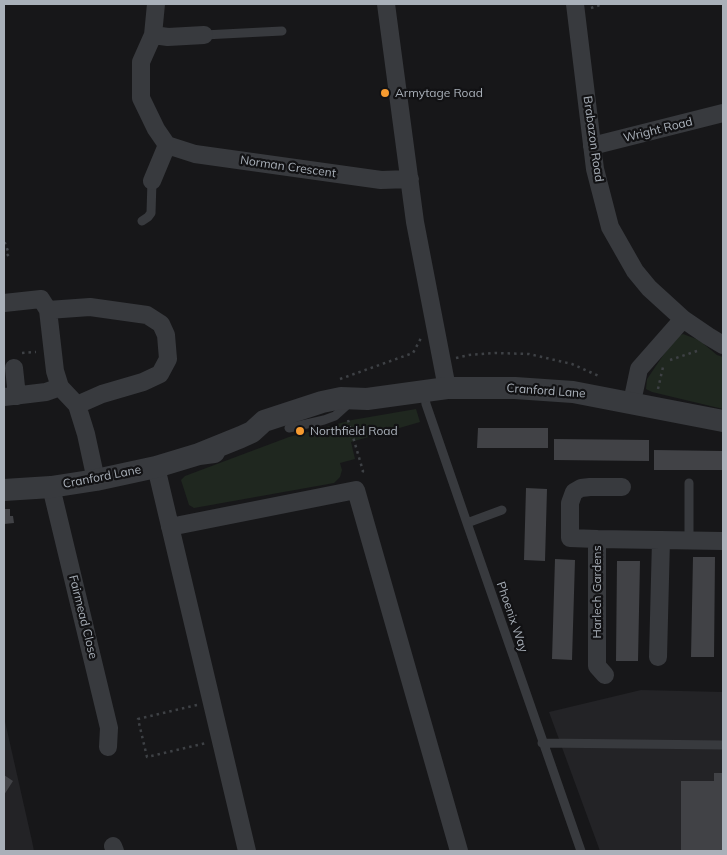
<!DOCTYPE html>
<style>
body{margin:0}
#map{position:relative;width:727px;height:855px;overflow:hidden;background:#171719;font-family:Mulish,sans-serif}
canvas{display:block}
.frame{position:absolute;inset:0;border:5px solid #a9b0b9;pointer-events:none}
</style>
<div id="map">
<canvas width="727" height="855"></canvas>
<div class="frame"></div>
</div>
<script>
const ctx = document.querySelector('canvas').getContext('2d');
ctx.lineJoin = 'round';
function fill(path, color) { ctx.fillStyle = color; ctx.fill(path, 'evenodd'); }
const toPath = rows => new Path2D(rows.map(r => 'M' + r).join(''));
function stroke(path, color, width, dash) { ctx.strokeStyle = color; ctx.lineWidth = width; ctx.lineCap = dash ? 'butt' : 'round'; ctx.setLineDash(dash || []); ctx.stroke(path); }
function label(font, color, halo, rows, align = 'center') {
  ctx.font = font + ' Mulish,sans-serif'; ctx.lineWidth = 4.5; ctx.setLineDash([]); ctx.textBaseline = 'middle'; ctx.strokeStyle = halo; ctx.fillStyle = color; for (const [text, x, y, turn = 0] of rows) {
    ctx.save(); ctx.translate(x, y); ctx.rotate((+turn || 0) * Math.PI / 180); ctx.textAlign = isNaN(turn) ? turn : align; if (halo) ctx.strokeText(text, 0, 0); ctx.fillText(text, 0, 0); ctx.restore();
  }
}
fill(toPath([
 [641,690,723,692,723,851,600,851,549,712],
 [4,717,32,841,34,851,4,851]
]), '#232326');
fill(toPath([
 [683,334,699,340,717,355,723,357,723,409,652,392,646,389,647,379,675,338],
 [416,409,420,422,351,442,355,459,340,463,342,470,340,477,334,483,194,508,189,505,181,480,185,476,289,437,352,420]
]), '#1f271f');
fill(toPath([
 [478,428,548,428,548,448,477,448],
 [554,439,649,440,649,461,554,460],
 [654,450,723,451,723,470,654,470],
 [526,488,547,489,545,561,524,560],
 [4,509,10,509,10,516,13,516,14,523,4,524],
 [693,557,715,557,714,657,691,657],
 [555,559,575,560,572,660,552,659],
 [617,561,640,561,638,661,616,661],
 [714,773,723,773,723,851,681,851,681,781,714,781],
 [4,775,13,781,4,795]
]), '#414246');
stroke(toPath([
 [591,8,603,4],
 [4,243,5,243,9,254,4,258],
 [22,353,36,352],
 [456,358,469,355,495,353,529,354,572,364,601,377],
 [670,360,700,350],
 [340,379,413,353,421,338],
 [658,389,663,367],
 [348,420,363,471,362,474],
 [197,705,138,719,147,757,206,743]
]), '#3e4145', 2.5, [2.5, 4]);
stroke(toPath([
 [204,35,282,31],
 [142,221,148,217,151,213,152,181],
 [424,391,426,404,467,523,581,851],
 [289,428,324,420,335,416,346,406],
 [689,483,689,540],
 [467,523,502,510],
 [542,743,723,745]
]), '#383a3e', 9);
stroke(toPath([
 [156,4,153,35,141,62,141,98,156,129,167,145,195,154,381,180,410,179],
 [386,4,415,222,447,388],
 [575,4,595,169,610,227,635,271,649,288,683,319,708,336,723,345],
 [153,35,168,37,204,35],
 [592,146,723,113],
 [152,181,167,145],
 [4,303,41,299,48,310,55,371,60,387,77,405,86,434,96,480],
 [48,310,90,307,147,315,161,324,166,335,168,359,160,374,143,382,102,394,77,405],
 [14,368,17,396],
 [4,397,46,392,60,387],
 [632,402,639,369,683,319],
 [156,467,247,851],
 [51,487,109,728,108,747],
 [170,527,356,490,459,851],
 [597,539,570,538,570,503,574,492,581,488,590,487,622,487],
 [658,657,661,540],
 [605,675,597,666,597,539,723,541],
 [113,846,115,851]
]), '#383a3e', 18);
stroke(toPath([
 [199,454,241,437,252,432,264,421,322,402,341,398,367,399,447,388,515,388,573,392,723,421],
 [4,490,51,487,96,480,156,467,199,454,214,452]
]), '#383a3e', 22);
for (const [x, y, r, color] of [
 [385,93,5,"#f79b30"],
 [300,431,5,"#f79b30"]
]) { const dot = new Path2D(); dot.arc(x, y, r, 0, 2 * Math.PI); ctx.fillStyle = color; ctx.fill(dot); stroke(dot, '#121214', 2); }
label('12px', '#a9b0b9', '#121214', [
 ["Armytage Road",395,93],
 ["Northfield Road",310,431]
], 'left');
label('12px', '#a9b0b9', '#121214', [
 ["Wright Road",658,130,-14],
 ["Brabazon Road",593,139,82],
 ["Norman Crescent",288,167,8],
 ["Cranford Lane",546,391,4],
 ["Cranford Lane",102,477,-11],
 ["Harlech Gardens",597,592,-90],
 ["Fairmead Close",83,617,76],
 ["Phoenix Way",512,617,71]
]);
</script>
